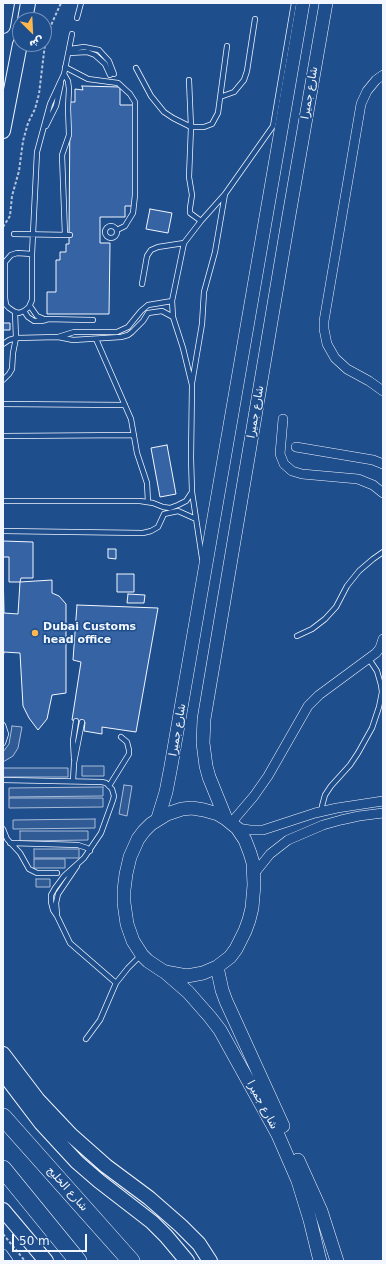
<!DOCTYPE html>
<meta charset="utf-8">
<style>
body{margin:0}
#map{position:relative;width:386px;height:1264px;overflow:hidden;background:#1f4e8c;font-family:"DejaVu Sans","Noto Naskh Arabic",sans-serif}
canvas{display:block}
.frame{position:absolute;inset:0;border:4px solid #f2f6ff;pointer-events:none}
.north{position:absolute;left:12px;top:12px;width:40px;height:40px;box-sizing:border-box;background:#1f4e8c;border:1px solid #7391ba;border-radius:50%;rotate:156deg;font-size:11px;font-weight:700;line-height:16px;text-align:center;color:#f2f6ff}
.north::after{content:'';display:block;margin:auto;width:14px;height:18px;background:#ffb74d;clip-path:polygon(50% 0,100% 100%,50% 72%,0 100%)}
.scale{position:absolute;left:12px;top:1234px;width:75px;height:18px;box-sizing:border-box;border:2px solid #f2f6ff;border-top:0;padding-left:5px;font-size:12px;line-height:14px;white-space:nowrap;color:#f2f6ff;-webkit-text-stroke:3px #1f4e8c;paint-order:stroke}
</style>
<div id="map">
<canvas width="386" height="1264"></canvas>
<div class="frame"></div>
<div class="north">ش</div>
<div class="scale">50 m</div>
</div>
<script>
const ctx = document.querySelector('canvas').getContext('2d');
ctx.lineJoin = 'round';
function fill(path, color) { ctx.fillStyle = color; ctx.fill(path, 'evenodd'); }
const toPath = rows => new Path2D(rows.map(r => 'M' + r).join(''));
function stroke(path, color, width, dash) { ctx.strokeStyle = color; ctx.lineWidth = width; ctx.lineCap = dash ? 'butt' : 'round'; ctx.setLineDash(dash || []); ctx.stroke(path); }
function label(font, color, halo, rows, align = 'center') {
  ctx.font = font + ' "DejaVu Sans","Noto Naskh Arabic",sans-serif'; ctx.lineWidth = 3; ctx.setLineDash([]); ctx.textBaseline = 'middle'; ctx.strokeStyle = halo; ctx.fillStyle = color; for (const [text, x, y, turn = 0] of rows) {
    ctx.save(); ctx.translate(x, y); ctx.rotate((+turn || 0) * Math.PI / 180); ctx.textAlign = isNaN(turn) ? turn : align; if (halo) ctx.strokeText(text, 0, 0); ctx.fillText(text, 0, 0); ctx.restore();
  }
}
const built = toPath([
 [12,726,22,727,18,748,13,756,3,762,3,752,9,744,12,726],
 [82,766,104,766,104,776,82,776,82,766],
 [3,768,68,768,68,777,3,777,3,768],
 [124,785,132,786,127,816,119,814,124,785],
 [103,787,103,796,9,797,9,788,103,787],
 [9,798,103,798,103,807,9,808,9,798],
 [95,819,95,828,13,829,13,820,95,819],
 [20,831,88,831,88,840,20,841,20,831],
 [34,849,79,849,79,858,34,858,34,849],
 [34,859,65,859,65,868,34,868,34,859],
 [36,879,50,879,50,887,36,887,36,879]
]);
fill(built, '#305b95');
stroke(built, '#a8bbd7', 1);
const building = toPath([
 [82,86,120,87,120,105,133,105,133,206,125,206,125,217,100,217,100,243,110,243,109,314,47,314,47,292,56,292,56,260,60,260,60,252,66,252,66,244,69,244,70,102,75,102,75,89,83,90,82,86],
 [150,209,172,213,168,233,146,229,150,209],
 [3,323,10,323,10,330,3,330,3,323],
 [167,445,176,494,160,497,151,448,167,445],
 [3,541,33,542,33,578,21,578,20,582,9,582,9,557,3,557,3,541],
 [108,549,116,549,116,559,108,558,108,549],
 [3,566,4,613,18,614,20,582,52,580,52,593,59,596,66,604,66,693,52,695,47,719,38,730,29,718,23,706,20,653,4,652,3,658,3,566],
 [117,574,134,574,134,592,117,592,117,574],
 [128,594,145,595,144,603,127,603,128,594],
 [77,605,158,608,136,732,102,727,102,734,84,731,85,722,72,720,81,662,73,660,77,605]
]);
fill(building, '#3563a3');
stroke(building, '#f2f6ff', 1);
const lane = toPath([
 [77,18,81,3],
 [70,49,84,47,99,50,109,61,114,74],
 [69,53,87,52,95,55,105,64,110,75],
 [65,67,88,79,118,83,130,94,135,102,135,195,133,213,128,221,125,226,117,230],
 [136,68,151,96,164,112,173,118,191,127,204,127,212,124,218,113,227,46],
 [64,74,68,81,69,89,68,108,69,135,62,155,65,235],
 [189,80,191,127,189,177,192,195,190,208,190,213,201,221],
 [220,97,234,92,244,80,247,71,255,19],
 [46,126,56,106,61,83],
 '105 232a6 6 0 1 1 12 0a6 6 0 1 1-12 0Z',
 [14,234,70,235],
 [17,253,32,254,32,300,29,307,24,311,19,313,15,312,9,308,6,305,5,298,5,262,11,255,17,253],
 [32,254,37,152,50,104,64,74,72,34],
 [142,284,147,256,151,250,158,247,184,243],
 [30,306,37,316,44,319,93,320],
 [24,311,28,317,34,321,41,321,46,320],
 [58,337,73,340,121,337,128,335,132,332,143,321,148,313,162,311,173,317],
 [96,339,131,419,137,453,147,483,148,502],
 [3,344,9,340,16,338,58,337,74,332,117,332,128,327,141,311,148,305,172,301],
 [3,380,9,374,12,369,13,353,16,338,15,312],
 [192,383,202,324,204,292,215,252,225,194],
 [3,404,125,405],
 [3,436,134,435],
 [3,501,140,501,153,503,163,507,170,508,178,505,186,501,192,492],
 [3,531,143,533,151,531,158,527,164,514,178,511,196,519],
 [202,558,192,492,191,458,192,385,183,348,173,317,172,301,184,243,201,221,225,194,273,126,294,3],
 [297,636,312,629,325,619,336,607,347,586,359,571,373,559,383,552],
 [3,725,6,734,3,743],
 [74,759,73,741,76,721],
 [3,780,102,782,106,783,112,789,114,796,113,800,101,833,84,858,64,876,55,888,51,895,51,902,53,910,57,916,70,943,116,983],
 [73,781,74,763,82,722],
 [109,786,129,754,129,750,127,742,121,737],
 [322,811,322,806,325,795,331,786,350,765,358,753,372,728,379,707,382,692,381,685,377,671,369,659],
 [3,829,7,839,20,853,29,869,37,873,57,873],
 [10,843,78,845,87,848,90,851],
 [57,915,56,903,58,894,77,866],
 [86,1039,100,1020,116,983,128,968,140,956]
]);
const street = toPath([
 [383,75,376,80,367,91,361,104,324,321,324,329,327,344,335,358,347,369,369,381,383,391],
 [283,419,280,454,284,464,292,471,302,474,358,479,373,485,383,493],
 [296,447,373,460,383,464],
 [231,823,254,796,268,776,308,706,319,695,376,653,380,648,383,639],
 [237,828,250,830,263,830,315,813,337,808,383,801],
 [254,874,270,854,288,840,323,825,341,820,359,816,383,813],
 [3,1254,8,1261]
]);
const secondary = toPath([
 [192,808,204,810,218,814,226,819,237,828,245,840,250,853,253,863,254,885,252,908,249,920,245,931,236,949,230,957,217,967,203,973,187,976,171,973,163,971,148,961,142,955,133,941,127,924,124,903,124,890,126,874,130,857,138,839,144,831,151,824,167,814,182,809,192,808],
 [158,818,166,792,171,766,303,3],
 [226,819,209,777,206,766,203,743,204,719,288,221,326,3],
 [217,967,222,990,226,1001,283,1126],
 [166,973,188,992,210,1017,220,1030,266,1113,278,1135,298,1181,310,1220,320,1261],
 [298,1160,321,1211,337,1261]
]);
const primary = toPath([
 [25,20,28,3],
 [3,26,7,3],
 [3,131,20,44],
 [3,1054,38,1100,71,1135,106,1166,149,1198,181,1226,199,1244,210,1261],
 [3,1073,41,1123,77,1162,99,1181,152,1222,166,1236,187,1261],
 [3,1210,46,1261]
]);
const highway = toPath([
 [3,1117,131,1261],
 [3,1169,78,1261]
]);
stroke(lane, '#f2f6ff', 6);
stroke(street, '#f2f6ff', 10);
stroke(secondary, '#f2f6ff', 14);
stroke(primary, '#f2f6ff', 16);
stroke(highway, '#f2f6ff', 18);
stroke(toPath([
 [3,227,10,216,12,196,19,171,23,141,28,123,35,109,39,94,45,44,52,23,61,3],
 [3,1234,25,1261]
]), '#b3c4dc', 2, [3, 2]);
stroke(lane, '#1f4e8c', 4.5);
stroke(street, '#1f4e8c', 9);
stroke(secondary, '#1f4e8c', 13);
stroke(primary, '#1f4e8c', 14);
stroke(highway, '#1f4e8c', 17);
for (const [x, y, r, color] of [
 [35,633,4,"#ffb74d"]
]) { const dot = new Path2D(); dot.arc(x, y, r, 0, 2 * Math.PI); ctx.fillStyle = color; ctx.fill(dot); stroke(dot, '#1f4e8c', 1.5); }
label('11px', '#f2f6ff', '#1f4e8c', [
 ["شارع جميرا",310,93,-80],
 ["شارع جميرا",256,412,-80],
 ["شارع جميرا",178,730,-80],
 ["شارع جميرا",262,1105,62],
 ["شارع الخليج",67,1189,48]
]);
label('bold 11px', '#f2f6ff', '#1f4e8c', [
 ["Dubai Customs",43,627],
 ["head office",43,640]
], 'left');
</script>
